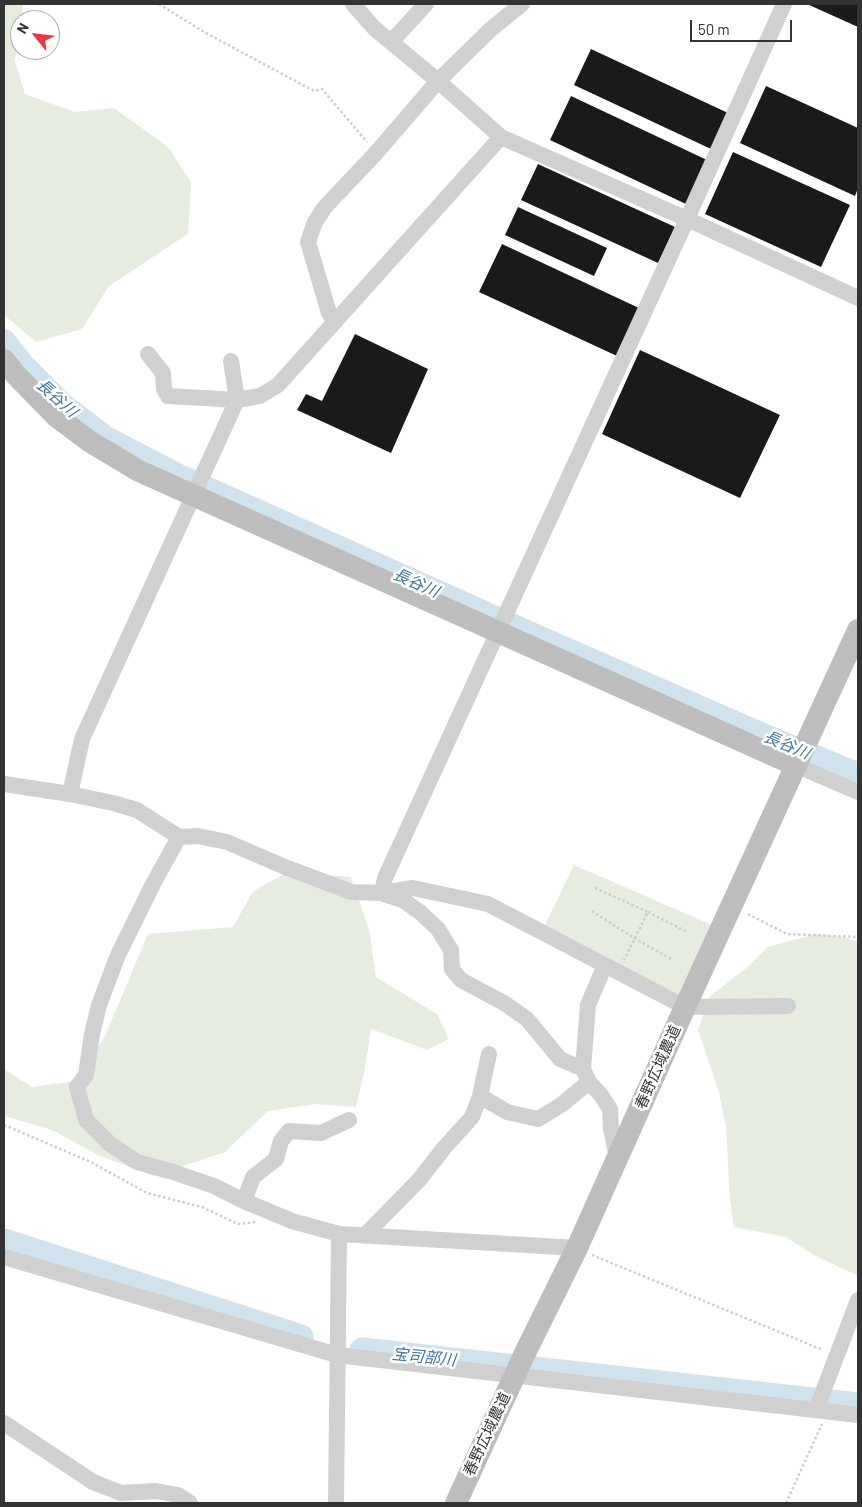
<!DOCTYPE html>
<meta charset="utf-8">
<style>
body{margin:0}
#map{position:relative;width:862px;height:1507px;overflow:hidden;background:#fff;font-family:Barlow,sans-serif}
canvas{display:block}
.frame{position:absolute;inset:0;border:5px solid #333;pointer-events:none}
.north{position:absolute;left:10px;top:10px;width:50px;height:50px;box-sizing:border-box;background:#fff;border:1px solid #adadad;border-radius:50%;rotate:299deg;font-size:14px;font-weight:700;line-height:20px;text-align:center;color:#333}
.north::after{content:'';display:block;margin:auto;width:18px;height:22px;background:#e63946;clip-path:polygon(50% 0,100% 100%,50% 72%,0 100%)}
.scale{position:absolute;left:690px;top:20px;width:102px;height:22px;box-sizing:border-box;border:2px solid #333;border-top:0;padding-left:6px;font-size:15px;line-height:18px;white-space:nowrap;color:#333;-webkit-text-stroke:4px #fff;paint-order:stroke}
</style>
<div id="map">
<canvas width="862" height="1507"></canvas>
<div class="frame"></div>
<div class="north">N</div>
<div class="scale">50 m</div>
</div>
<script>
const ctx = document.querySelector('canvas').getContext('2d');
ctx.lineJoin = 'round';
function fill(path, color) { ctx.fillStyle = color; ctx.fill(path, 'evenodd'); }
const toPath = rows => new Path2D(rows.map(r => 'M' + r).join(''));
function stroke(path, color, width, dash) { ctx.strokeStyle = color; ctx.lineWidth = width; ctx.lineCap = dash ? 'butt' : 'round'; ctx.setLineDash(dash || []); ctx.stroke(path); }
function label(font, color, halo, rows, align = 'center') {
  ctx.font = font + ' Barlow,"Noto Sans JP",sans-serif'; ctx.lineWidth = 5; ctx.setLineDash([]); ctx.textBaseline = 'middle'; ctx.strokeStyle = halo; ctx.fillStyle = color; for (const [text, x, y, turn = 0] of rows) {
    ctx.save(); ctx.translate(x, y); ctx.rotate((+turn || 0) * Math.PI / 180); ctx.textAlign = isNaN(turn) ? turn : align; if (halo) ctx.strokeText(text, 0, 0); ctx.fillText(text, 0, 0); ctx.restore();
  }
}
fill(toPath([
 [4,4,23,4,15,61,25,94,75,112,114,108,168,147,191,182,188,234,109,286,82,329,36,342,4,315],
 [574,865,712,925,678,995,545,925],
 [289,872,351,877,369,929,376,977,437,1014,449,1039,427,1050,371,1029,365,1068,356,1107,316,1104,268,1111,225,1152,154,1176,98,1155,52,1130,4,1116,4,1069,32,1087,77,1081,105,1036,148,934,233,927,253,891],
 [816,934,844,937,858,942,858,1276,814,1255,786,1237,734,1227,730,1200,726,1127,719,1092,698,1030,710,996,749,966,767,947]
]), '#e6ecdf');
stroke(toPath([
 [4,342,22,365,63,406,105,438,180,477,541,639,773,740,858,775],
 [4,1241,301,1337],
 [362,1350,858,1405]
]), '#cfe2ee', 25);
fill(toPath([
 [807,4,858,4,858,27],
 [591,49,728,113,711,149,574,85],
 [766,86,858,128,858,188,855,196,740,143],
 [571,96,707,160,686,204,550,140],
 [733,152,850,205,821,267,705,214],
 [538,164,675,227,658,263,521,200],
 [518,207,607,248,594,276,505,235],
 [502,244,639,308,617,356,479,292],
 [355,334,428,369,391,453,297,410,306,394,322,401],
 [640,350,780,415,740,498,602,434]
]), '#1a1a1a');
stroke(toPath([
 [159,4,204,32,314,91,322,89,367,142],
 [595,888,648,912,624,960],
 [592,911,634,938,673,960],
 [648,912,687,932],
 [748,914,787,934,858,937],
 [4,1125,91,1162,147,1193,202,1207,238,1224,256,1222],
 [592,1255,823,1350],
 [786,1503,822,1424]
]), '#cdcdcd', 2.5, [2.5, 2.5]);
stroke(toPath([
 [522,4,491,29,438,81,501,137,687,219,858,298],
 [391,42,426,4],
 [336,321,329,313,308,242,315,222,325,207,376,153,438,81,374,28,353,4],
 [148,354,163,373,164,389,168,396,237,400,231,361],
 [795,765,858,792],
 [4,784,70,794,113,803,137,810,179,837,198,836,227,842,285,867,351,892,382,893,413,888,488,904,685,1007,788,1006],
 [70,794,82,739,237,400,260,396,278,385,501,137],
 [179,837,153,884,118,955,99,1005,92,1034,86,1075,77,1087,86,1120,110,1144,137,1162,173,1172,214,1186,244,1201,292,1221,339,1234,577,1248],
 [382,893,385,878,687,219,784,4],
 [384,894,403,900,421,913,438,929,451,950,452,969,461,980,504,1003,527,1019,560,1059,583,1069],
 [605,965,588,1005,583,1069,589,1082,601,1095,610,1109,611,1129,617,1157],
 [480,1096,507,1112,538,1119,561,1105,589,1082],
 [244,1201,253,1177,276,1159,281,1141,289,1131,321,1133,349,1120],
 [365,1235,419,1180,444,1148,472,1117,480,1096,489,1054],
 [4,1257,337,1355,858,1415],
 [816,1410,858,1300],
 [4,1423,93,1482,121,1493,156,1491,178,1495,190,1503],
 [336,1503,339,1234]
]), '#d0d0d0', 16);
stroke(toPath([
 [4,360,16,375,57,417,89,441,139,471,795,765],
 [456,1503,525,1353,577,1248,685,1007,858,630]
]), '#bdbdbd', 22);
label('15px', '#333', '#fff', [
 ["春野広域農道",658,1067,-66],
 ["春野広域農道",487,1434,-65]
]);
label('italic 16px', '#3f7597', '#fff', [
 ["長谷川",57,398,42],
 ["長谷川",416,583,24],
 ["長谷川",787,745,23],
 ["宝司部川",424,1357,6]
]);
</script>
